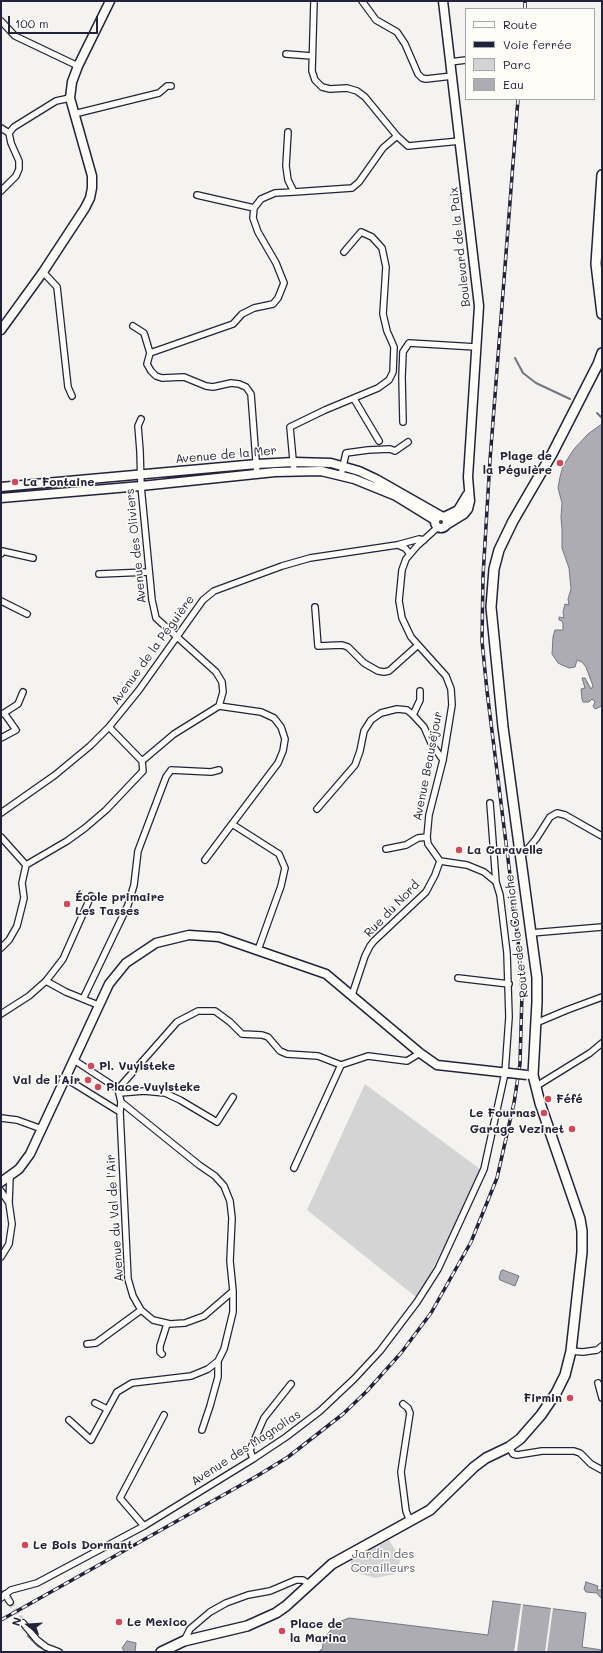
<!DOCTYPE html>
<meta charset="utf-8">
<style>
body{margin:0}
#map{position:relative;width:603px;height:1653px;overflow:hidden;background:#f4f3ef;font-family:Mali,sans-serif}
canvas{display:block}
.frame{position:absolute;inset:0;border:2px solid #22223b;pointer-events:none}
.legend{position:absolute;left:465px;top:8px;width:130px;height:92px;box-sizing:border-box;background:#fdfcf7;border:1px solid #a5a5ac;margin:0;padding:5px 7px;list-style:none;font-size:12px;color:#22223b}
.legend li{display:flex;align-items:center;gap:8px;height:20px}
.legend b{width:20px;border:1px solid #a5a5ac}
.north{position:absolute;left:8px;top:1605px;width:40px;height:40px;-webkit-text-stroke:3px #fdfcf7;paint-order:stroke;rotate:287deg;font-size:11px;font-weight:700;line-height:16px;text-align:center;color:#22223b}
.north::after{content:'';display:block;margin:auto;width:14px;height:18px;background:#22223b;clip-path:polygon(50% 0,100% 100%,50% 72%,0 100%)}
.scale{position:absolute;left:8px;top:16px;width:90px;height:18px;box-sizing:border-box;border:2px solid #22223b;border-top:0;padding-left:5px;font-size:12px;line-height:14px;white-space:nowrap;color:#22223b;-webkit-text-stroke:3px #fdfcf7;paint-order:stroke}
</style>
<div id="map">
<canvas width="603" height="1653"></canvas>
<div class="frame"></div>
<ul class="legend">
<li><b style="height:5px;background:#fdfcf7"></b>Route</li>
<li><b style="height:5px;background:#22223b"></b>Voie ferrée</li>
<li><b style="height:11px;background:#d5d4d5"></b>Parc</li>
<li><b style="height:11px;background:#acacb2"></b>Eau</li>
</ul>
<div class="north">N</div>
<div class="scale">100 m</div>
</div>
<script>
const ctx = document.querySelector('canvas').getContext('2d');
ctx.lineJoin = 'round';
function fill(path, color) { ctx.fillStyle = color; ctx.fill(path, 'evenodd'); }
const toPath = rows => new Path2D(rows.map(r => 'M' + r).join(''));
function stroke(path, color, width, dash) { ctx.strokeStyle = color; ctx.lineWidth = width; ctx.lineCap = dash ? 'butt' : 'round'; ctx.setLineDash(dash || []); ctx.stroke(path); }
function label(font, color, halo, rows, align = 'center') {
  ctx.font = font + ' Mali,sans-serif'; ctx.lineWidth = 3; ctx.setLineDash([]); ctx.textBaseline = 'middle'; ctx.strokeStyle = halo; ctx.fillStyle = color; for (const [text, x, y, turn = 0] of rows) {
    ctx.save(); ctx.translate(x, y); ctx.rotate((+turn || 0) * Math.PI / 180); ctx.textAlign = isNaN(turn) ? turn : align; if (halo) ctx.strokeText(text, 0, 0); ctx.fillText(text, 0, 0); ctx.restore();
  }
}
fill(toPath([
 [365,1084,480,1169,477,1180,445,1249,443,1248,427,1281,416,1297,307,1210],
 [389,1540,401,1559,395,1574,375,1578,361,1574,352,1568,350,1560]
]), '#d5d4d5');
const water = toPath([
 [602,424,602,706,595,709,593,706,595,702,592,699,589,702,583,702,582,699,581,689,585,688,582,678,585,678,591,689,593,686,586,667,582,662,577,660,575,667,569,668,558,663,552,654,553,637,555,630,563,630,563,624,562,621,559,620,559,617,564,618,563,612,565,604,569,605,568,599,571,589,569,568,562,548,562,530,561,517,562,503,558,488,560,477,563,466,574,449,588,434,602,424],
 [503,1270,519,1276,515,1286,500,1280,499,1278,501,1271,503,1270],
 [586,1582,598,1586,597,1590,602,1590,602,1598,600,1597,597,1593,586,1592,584,1589,586,1582],
 [493,1601,586,1613,582,1647,602,1650,602,1652,320,1652,320,1650,322,1650,324,1639,336,1623,349,1618,488,1635,493,1601],
 [127,1641,136,1643,135,1652,125,1652,122,1648,127,1641]
]);
fill(water, '#acacb2');
stroke(water, '#757582', 1);
fill(toPath([
 [521,1604,523,1604,517,1652,514,1652],
 [551,1608,553,1608,547,1652,545,1652]
]), '#f4f3ef');
stroke(toPath([
 [515,358,523,373,536,383,570,399],
 [597,413,602,418],
 [28,1636,38,1646,49,1652]
]), '#757582', 2);
stroke(toPath([
 [10,1602,23,1623]
]), '#cac9cb', 5.5, [5.5, 3]);
const street = toPath([
 [314,1,312,71,315,80,322,87,330,89,347,88,357,91,365,97,397,136,408,146,460,141],
 [362,1,376,20,397,32,405,44,418,74,422,78,426,79,452,76],
 [1,21,15,36,78,66],
 [286,54,312,56],
 [450,62,466,60],
 [74,114,159,93,167,86,171,86],
 [1,128,9,133],
 [288,132,286,166,288,180,294,192,352,188,359,182,383,148,397,136],
 [1,191,16,176,19,169,19,161,11,143,9,133,14,127,56,101,70,98],
 [197,195,254,208],
 [43,272,57,287,68,387,72,396],
 [133,326,144,333,150,353],
 [150,353,233,324,242,314,254,308,273,304,278,298,284,283,276,263,258,232,253,218,254,208,261,199,275,193,294,192],
 [150,353,147,364,151,371,156,376,162,378,184,377,206,386,213,387,231,383,239,384,246,387,251,394,257,474],
 [354,399,379,441],
 [141,419,138,426,140,451,141,486,152,600,156,618,216,672,222,682,223,692,219,706],
 [403,422,402,377,403,352,409,343,476,347],
 [294,471,290,427,325,410,378,388,389,380,393,372,394,347,387,331,383,314,386,267,382,248,372,237,361,232,344,252],
 [341,475,346,453,368,450,390,449,395,451,408,442],
 [398,545,405,548,410,554],
 [1,554,2,551,33,558],
 [99,574,148,572],
 [1,601,27,614],
 [315,607,318,646,342,645,348,647,364,663,378,671,384,672,389,671,418,645],
 [4,713,18,704,23,692],
 [1,714,4,713,16,730,1,738],
 [413,715,420,700,420,691],
 [109,727,142,761],
 [490,803,496,882],
 [317,809,355,765,360,751,364,731,371,720,381,713,397,709,407,710,413,715,424,727,431,743,443,760],
 [1,813,55,775,90,746,109,727,139,690,203,600,214,591,282,566,310,558,397,545,419,539,424,540],
 [1,837,26,865],
 [386,849,406,845,418,838,427,837],
 [519,854,525,852,536,839,550,817,557,813,565,815,602,836],
 [205,860,232,824],
 [531,933,602,927],
 [1,948,9,940,17,926,24,898,22,883,26,865,67,841,85,828,106,810,143,771,142,761,174,734,219,706,261,712,274,718,281,727,285,739,283,751,278,763,232,824,279,854,285,868,281,886,258,950],
 [458,978,509,984],
 [46,981,63,959,91,896],
 [352,995,365,956,370,946,374,941,426,892,435,875,440,861],
 [83,999,128,905,134,885,138,851,166,777,171,770,211,772,219,770],
 [1,1014,29,996,46,981,66,992,98,1005],
 [536,1023,567,1010,602,997],
 [74,1060,118,1089],
 [65,1078,120,1112],
 [535,1087,590,1053,602,1043],
 [118,1089,121,1102,120,1112,128,1279,133,1296,141,1310,153,1320,170,1324,185,1323,204,1316,233,1291,230,1261,232,1218,230,1201,224,1186,215,1176,199,1165,121,1102],
 [118,1089,177,1022,198,1011,215,1011,230,1022,242,1034,262,1035,268,1037,280,1051,287,1054,318,1056,341,1065,368,1056,407,1061,420,1053],
 [120,1093,144,1091,165,1093,180,1100,217,1122,233,1097],
 [1,1118,17,1120,42,1129],
 [294,1168,341,1065],
 [1,1191,9,1203],
 [1,1257,9,1244,12,1224,9,1203,10,1176],
 [87,1344,96,1343,141,1310],
 [571,1351,583,1352,597,1350,602,1346],
 [162,1354,160,1352,160,1346,167,1324],
 [598,1383,602,1398],
 [95,1403,107,1409],
 [403,1404,408,1408,410,1413,401,1472,406,1511,410,1521],
 [69,1420,91,1440,117,1392,132,1383,191,1376,208,1369,218,1361,224,1349,233,1312,233,1291],
 [202,1430,210,1406,218,1377,218,1361],
 [509,1447,513,1454,517,1455,542,1451,574,1451,580,1453,591,1464,602,1470],
 [253,1459,250,1450,264,1418,291,1384],
 [144,1526,120,1498,164,1415],
 [5,1594,10,1602],
 [1,1598,11,1590,37,1583,144,1526,253,1459,286,1437,320,1411,354,1379,380,1351,417,1302,438,1269,484,1169,505,1073,509,1017,507,953,500,895,496,882,484,872,467,865,440,861,428,844,427,837,429,815,443,760,452,705,451,689,446,676,411,637,402,618,399,601,402,570,406,559,417,546,438,527],
 [23,1623,37,1640,46,1647,59,1652],
 [184,1641,190,1629,210,1612,226,1603,248,1595,270,1591,296,1580,303,1580,309,1584]
]);
const secondary = toPath([
 [443,1,479,306,468,477,470,501,468,509,464,514,446,525],
 [1,330,43,272,85,208,90,198,92,188,92,176,70,98,72,82,78,66,110,1],
 [1,487,257,464,294,462,331,463,359,471,376,479,441,516],
 [1,498,141,486,275,472,321,471,354,479,396,496,435,520],
 '435 522a6 6 0 1 1 12 0a6 6 0 1 1-12 0Z',
 [444,517,458,510,467,495],
 [1,1182,19,1169,30,1154,109,984,126,963,156,943,189,935,219,937,326,974,420,1053,437,1065,509,1073]
]);
const primary = toPath([
 [602,175,596,264,602,314],
 [161,1652,184,1641,247,1626,276,1613,286,1606,332,1564,430,1510,474,1467,486,1458,509,1447,520,1439,541,1415,556,1393,565,1375,571,1351,582,1252,582,1231,580,1219,540,1103,533,1075,537,1002,537,978,503,727,491,607,494,569,499,550,513,521,552,454,574,411,598,364,602,353]
]);
stroke(street, '#22223b', 8);
stroke(secondary, '#22223b', 11);
stroke(primary, '#22223b', 12);
stroke(street, '#fdfcf7', 5.5);
stroke(secondary, '#fdfcf7', 8);
stroke(primary, '#fdfcf7', 9);
const rail = toPath([
 [525,9,525,1],
 [1,1620,257,1476,288,1457,343,1414,367,1391,401,1353,431,1313,471,1242,497,1178,514,1103,520,1064,522,993,518,939,487,691,482,641,483,576,490,460,518,99]
]);
stroke(rail, '#22223b', 3.5);
stroke(rail, '#fdfcf7', 2, [6]);
const secondaryBridge = toPath([
 [509,1073,527,1075]
]);
stroke(secondaryBridge, '#22223b', 11, []);
stroke(secondaryBridge, '#fdfcf7', 8);
for (const [x, y, r, color] of [
 [560,463,4,"#d1495b"],
 [15,482,4,"#d1495b"],
 [459,850,4,"#d1495b"],
 [67,904,4,"#d1495b"],
 [91,1066,4,"#d1495b"],
 [88,1080,4,"#d1495b"],
 [98,1087,4,"#d1495b"],
 [548,1099,4,"#d1495b"],
 [544,1113,4,"#d1495b"],
 [572,1129,4,"#d1495b"],
 [570,1398,4,"#d1495b"],
 [25,1545,4,"#d1495b"],
 [119,1622,4,"#d1495b"],
 [282,1631,4,"#d1495b"]
]) { const dot = new Path2D(); dot.arc(x, y, r, 0, 2 * Math.PI); ctx.fillStyle = color; ctx.fill(dot); stroke(dot, '#fdfcf7', 1.5); }
label('12px', '#22223b', '#fdfcf7', [
 ["Boulevard de la Paix",460,247,-96],
 ["Avenue de la Mer",226,455,-5],
 ["Avenue des Oliviers",136,546,-96],
 ["Avenue de la Péguière",153,650,-54],
 ["Avenue Beauséjour",428,766,-79],
 ["Rue du Nord",392,909,-46],
 ["Route de la Corniche",517,936,-97],
 ["Avenue du Val de l'Air",115,1218,-94],
 ["Avenue des Magnolias",246,1448,-33]
]);
label('bold 12px', '#22223b', '#fdfcf7', [
 ["Plage de",552,456,"right"],
 ["la Péguière",552,470,"right"],
 ["La Fontaine",23,482],
 ["La Caravelle",467,850],
 ["École primaire",75,897],
 ["Les Tasses",75,911],
 ["Pl. Vuylsteke",99,1066],
 ["Val de l’Air",80,1080,"right"],
 ["Place Vuylsteke",106,1087],
 ["Féfé",556,1099],
 ["Le Fournas",536,1113,"right"],
 ["Garage Vezinet",564,1129,"right"],
 ["Firmin",562,1398,"right"],
 ["Le Bois Dormant",33,1545],
 ["Le Mexico",127,1622],
 ["Place de",290,1624],
 ["la Marina",290,1638]
], 'left');
label('12px', '#585769', '#fdfcf7', [
 ["Jardin des",383,1554],
 ["Corailleurs",383,1568]
]);
</script>
